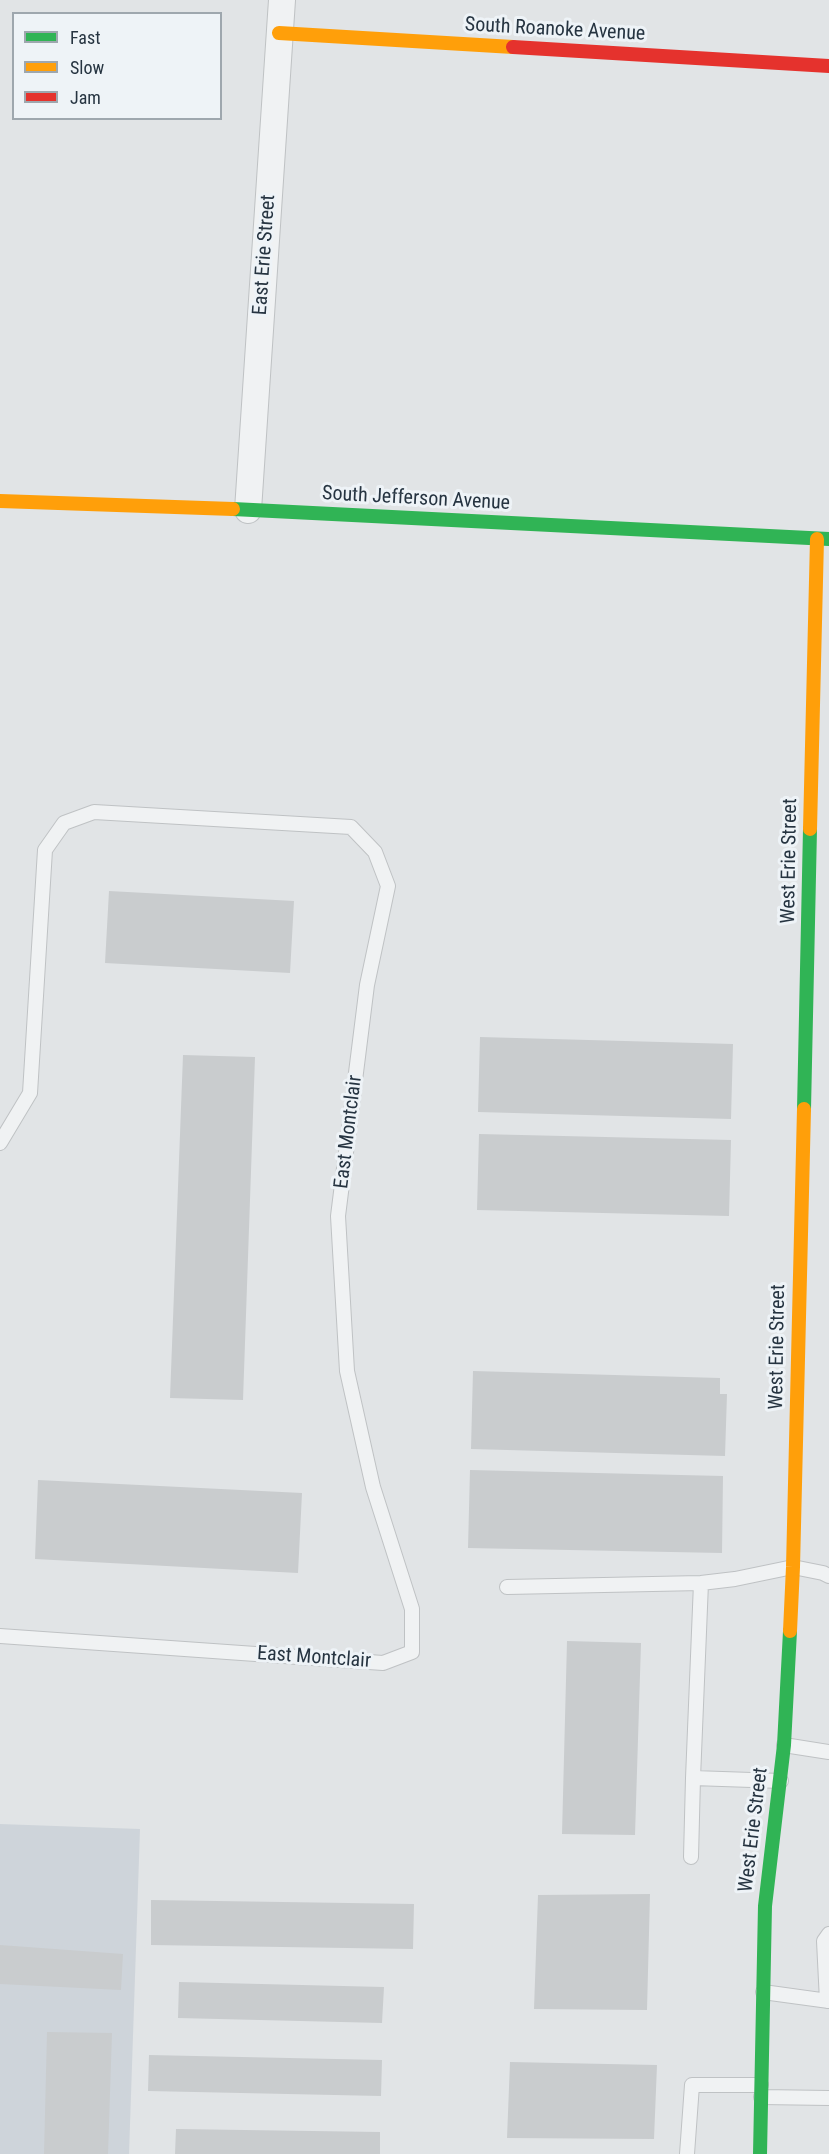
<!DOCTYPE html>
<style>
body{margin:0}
#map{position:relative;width:829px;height:2154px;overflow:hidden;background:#e1e4e6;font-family:"Roboto Condensed",sans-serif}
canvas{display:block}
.legend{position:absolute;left:12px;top:12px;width:210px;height:108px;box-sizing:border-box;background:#eef3f7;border:2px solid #9ea7ae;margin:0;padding:8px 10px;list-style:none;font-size:18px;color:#263441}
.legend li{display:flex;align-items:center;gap:12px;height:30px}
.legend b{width:30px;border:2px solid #9ea7ae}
</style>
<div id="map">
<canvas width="829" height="2154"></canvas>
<ul class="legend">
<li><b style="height:8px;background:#30b455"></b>Fast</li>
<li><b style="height:8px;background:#ff9f0a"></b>Slow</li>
<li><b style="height:8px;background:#e5322d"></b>Jam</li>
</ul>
</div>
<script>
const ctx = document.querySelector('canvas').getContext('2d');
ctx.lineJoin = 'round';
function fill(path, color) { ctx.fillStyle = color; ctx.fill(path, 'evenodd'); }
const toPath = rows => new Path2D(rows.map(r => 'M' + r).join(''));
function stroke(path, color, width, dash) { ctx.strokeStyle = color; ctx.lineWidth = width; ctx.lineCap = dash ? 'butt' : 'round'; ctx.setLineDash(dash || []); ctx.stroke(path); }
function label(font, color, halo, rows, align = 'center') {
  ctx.font = font + ' "Roboto Condensed",sans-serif'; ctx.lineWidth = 6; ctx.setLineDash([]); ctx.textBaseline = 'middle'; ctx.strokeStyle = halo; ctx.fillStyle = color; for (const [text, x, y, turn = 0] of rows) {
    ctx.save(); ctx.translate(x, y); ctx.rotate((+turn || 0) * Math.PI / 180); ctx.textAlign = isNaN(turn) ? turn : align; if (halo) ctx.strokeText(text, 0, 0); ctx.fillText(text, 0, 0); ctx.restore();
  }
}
fill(toPath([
 [0,1824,140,1829,129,2154,0,2154]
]), '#ced4da');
fill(toPath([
 [109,891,294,901,290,973,105,963],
 [480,1037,733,1044,731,1119,478,1112],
 [183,1055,255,1057,243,1400,170,1398],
 [479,1134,731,1140,729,1216,477,1210],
 [473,1371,720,1378,720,1394,727,1394,725,1456,471,1449],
 [470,1470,723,1476,722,1553,468,1548],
 [38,1480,302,1493,298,1573,35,1559],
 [567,1641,641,1643,635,1835,562,1834],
 [650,1894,647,2010,534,2009,538,1895],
 [151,1900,414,1904,413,1949,151,1945],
 [0,1945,123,1954,121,1990,0,1984],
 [179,1982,384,1987,382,2023,178,2018],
 [47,2032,112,2033,108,2154,44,2154],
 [149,2055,382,2060,381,2096,148,2091],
 [510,2062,657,2065,654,2139,507,2138],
 [176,2129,380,2132,380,2154,175,2154]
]), '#c9ccce');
const lane = toPath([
 [0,1143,30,1093,45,850,64,823,94,812,351,827,375,852,388,886,367,985,338,1216,347,1371,373,1487,412,1609,412,1652,383,1663,0,1636],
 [701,1583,693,1778,781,1781],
 [507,1587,701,1583,735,1579,793,1567,823,1573,829,1576],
 [784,1745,829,1752],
 [691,1857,693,1778],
 [763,1992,829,2001],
 [827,2001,824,1941,829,1934],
 [761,2097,829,2098],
 [687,2154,692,2085,761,2085]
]);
const street = toPath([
 [248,510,282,0]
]);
stroke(lane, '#bfc2c4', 16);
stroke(street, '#bfc2c4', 28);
stroke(lane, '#f0f2f3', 14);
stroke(street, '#f0f2f3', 26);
stroke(toPath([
 [233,509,829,539],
 [804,1109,810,829],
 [760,2154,765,1906,784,1745,790,1631]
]), '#30b455', 14);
stroke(toPath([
 [279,33,513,47],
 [0,501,233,509],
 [810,829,817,539],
 [790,1631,793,1567,804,1109]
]), '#ff9f0a', 14);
stroke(toPath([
 [513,47,829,66]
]), '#e5322d', 14);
label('20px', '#263441', '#eef3f7', [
 ["South Roanoke Avenue",555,30,3],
 ["East Erie Street",265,255,-86],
 ["South Jefferson Avenue",416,499,3],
 ["West Erie Street",790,861,-89],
 ["East Montclair",349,1132,-83],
 ["West Erie Street",778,1347,-89],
 ["East Montclair",314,1658,4],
 ["West Erie Street",754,1830,-83]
]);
</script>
